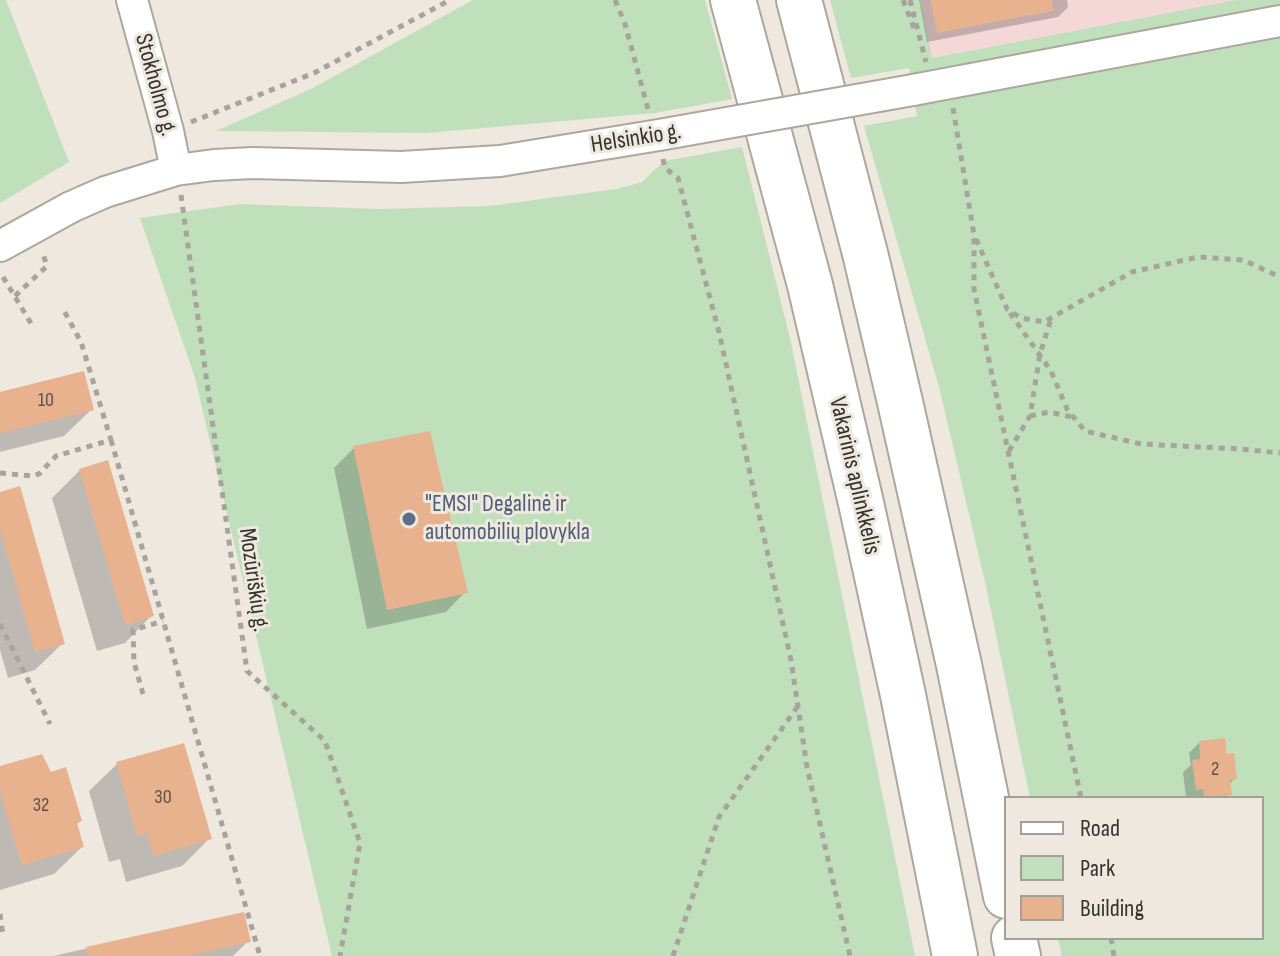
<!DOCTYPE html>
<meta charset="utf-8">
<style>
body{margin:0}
#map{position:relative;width:1280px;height:956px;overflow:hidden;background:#eee8df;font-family:"Sofia Sans Condensed",sans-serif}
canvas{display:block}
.legend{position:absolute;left:1004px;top:796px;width:260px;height:144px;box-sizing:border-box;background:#eee8df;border:2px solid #a49f98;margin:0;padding:10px 14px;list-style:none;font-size:24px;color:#34322e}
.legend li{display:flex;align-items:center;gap:16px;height:40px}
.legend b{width:40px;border:2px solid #a49f98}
</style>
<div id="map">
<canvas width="1280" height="956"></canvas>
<ul class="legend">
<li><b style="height:10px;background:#fff"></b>Road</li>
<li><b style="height:22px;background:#c0e0bc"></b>Park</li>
<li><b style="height:22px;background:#e8b28f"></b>Building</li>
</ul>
</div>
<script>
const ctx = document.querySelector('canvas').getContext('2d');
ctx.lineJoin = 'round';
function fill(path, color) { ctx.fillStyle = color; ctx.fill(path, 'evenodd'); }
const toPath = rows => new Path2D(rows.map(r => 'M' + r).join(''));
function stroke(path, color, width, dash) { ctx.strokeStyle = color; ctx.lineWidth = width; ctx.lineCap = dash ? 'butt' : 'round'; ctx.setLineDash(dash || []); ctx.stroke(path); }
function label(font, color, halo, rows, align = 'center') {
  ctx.font = font + ' "Sofia Sans Condensed",sans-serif'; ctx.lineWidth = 6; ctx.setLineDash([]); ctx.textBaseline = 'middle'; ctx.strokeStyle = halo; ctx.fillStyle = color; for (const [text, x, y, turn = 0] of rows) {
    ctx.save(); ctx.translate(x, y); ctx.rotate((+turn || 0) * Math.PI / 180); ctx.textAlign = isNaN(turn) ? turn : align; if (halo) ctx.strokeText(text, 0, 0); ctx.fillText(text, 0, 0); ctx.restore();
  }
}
fill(toPath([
 [920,0,1236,0,931,58]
]), '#f3d8d7');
fill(toPath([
 [0,0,6,0,69,162,0,203],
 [473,0,705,0,732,99,655,113,426,133,216,131,311,89],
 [830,0,920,0,932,58,1236,0,1280,0,1280,956,1062,956,1058,938,1262,938,1262,798,1030,798,985,582,939,387,864,126,917,116,909,68,851,78],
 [742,147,790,338,915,956,332,956,195,378,140,218,240,204,380,209,489,206,617,189,642,182,664,161]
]), '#c0e0bc');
fill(toPath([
 [919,0,1067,0,1068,7,1058,17,927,42],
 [0,394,92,409,64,436,0,452],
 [354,448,465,592,446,612,367,629,334,468],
 [80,470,152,615,125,643,97,651,52,498],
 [0,494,63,643,35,670,8,678,0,650],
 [1199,743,1225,756,1235,778,1229,785,1229,794,1225,798,1186,798,1183,772,1191,765,1189,753],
 [117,764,209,839,182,866,126,882,120,859,109,862,89,791],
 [0,768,80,821,76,825,82,847,54,874,0,890],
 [242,914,248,941,233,956,53,956]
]), '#0003');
fill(toPath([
 [930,0,1052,0,1053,11,937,33],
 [84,371,94,410,0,433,0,392],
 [430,431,468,593,387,610,353,446],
 [108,460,154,616,125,625,79,469],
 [20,486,65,644,35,652,0,529,0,492],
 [1225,738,1227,754,1234,753,1237,779,1230,780,1232,795,1204,798,1203,789,1196,790,1192,760,1200,759,1199,741],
 [184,743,212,839,154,856,147,833,137,836,116,762],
 [42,754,51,772,66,767,82,821,77,823,84,847,22,865,0,791,0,766],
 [244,912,251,942,186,956,87,956,86,947]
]), '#e8b28f');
const street = toPath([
 [132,0,168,131,176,170],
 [913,90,1280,21],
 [0,246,71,207,105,192,176,170,214,165,253,163,401,167,500,161,659,135]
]);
const highway = toPath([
 [733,0,810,285,861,503,903,695,955,956],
 [799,0,866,257,900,402,959,665,1006,896],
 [1014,938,1018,956]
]);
stroke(street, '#ada89e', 34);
stroke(highway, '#ada89e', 48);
stroke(toPath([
 [615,0,625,24,648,109],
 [903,0,915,31],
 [910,0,926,62],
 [953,108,974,235,974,289,1081,798],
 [191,122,314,73,450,0],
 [663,159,665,168,678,178,719,332,791,660,807,767,850,956],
 [181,195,247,671,325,741,360,843,340,956],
 [976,239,1007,309,1021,318,1044,322,1132,272,1198,257,1243,260,1280,277],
 [3,277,32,325],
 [15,296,47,266,43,254],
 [1010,313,1051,371,1067,409,1085,431,1141,444,1241,449,1280,453],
 [1030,416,1049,412,1072,417],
 [111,440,260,956],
 [1009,451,1030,416,1040,354,1051,319],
 [0,473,32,476,39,474,56,456,111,440,81,342,62,307],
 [0,624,50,724],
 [143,694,134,662,133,630,163,621],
 [0,914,3,936],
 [1111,938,1114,956],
 [673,956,719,817,798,706]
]), '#a8a49d', 5, [6, 6]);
stroke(street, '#fff', 30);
stroke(highway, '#fff', 44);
const streetBridge = toPath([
 [659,135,913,90]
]);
stroke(streetBridge, '#ada89e', 34, []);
stroke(streetBridge, '#fff', 30);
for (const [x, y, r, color] of [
 [409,519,8,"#5c6f8a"]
]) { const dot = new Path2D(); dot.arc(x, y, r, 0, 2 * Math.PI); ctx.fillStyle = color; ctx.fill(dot); stroke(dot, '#eee8df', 3); }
label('20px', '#615246', null, [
 ["10",46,401],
 ["2",1215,770],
 ["30",163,798],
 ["32",41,806]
]);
label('24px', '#34322e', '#eee8df', [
 ["Stokholmo g.",155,85,75],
 ["Helsinkio g.",636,139,-9],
 ["Vakarinis aplinkkelis",854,476,77],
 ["Mozūriškių g.",253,580,82]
]);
label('24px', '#4e5e75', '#eee8df', [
 ["\"EMSI\" Degalinė ir",425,505],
 ["automobilių plovykla",425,533]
], 'left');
</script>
